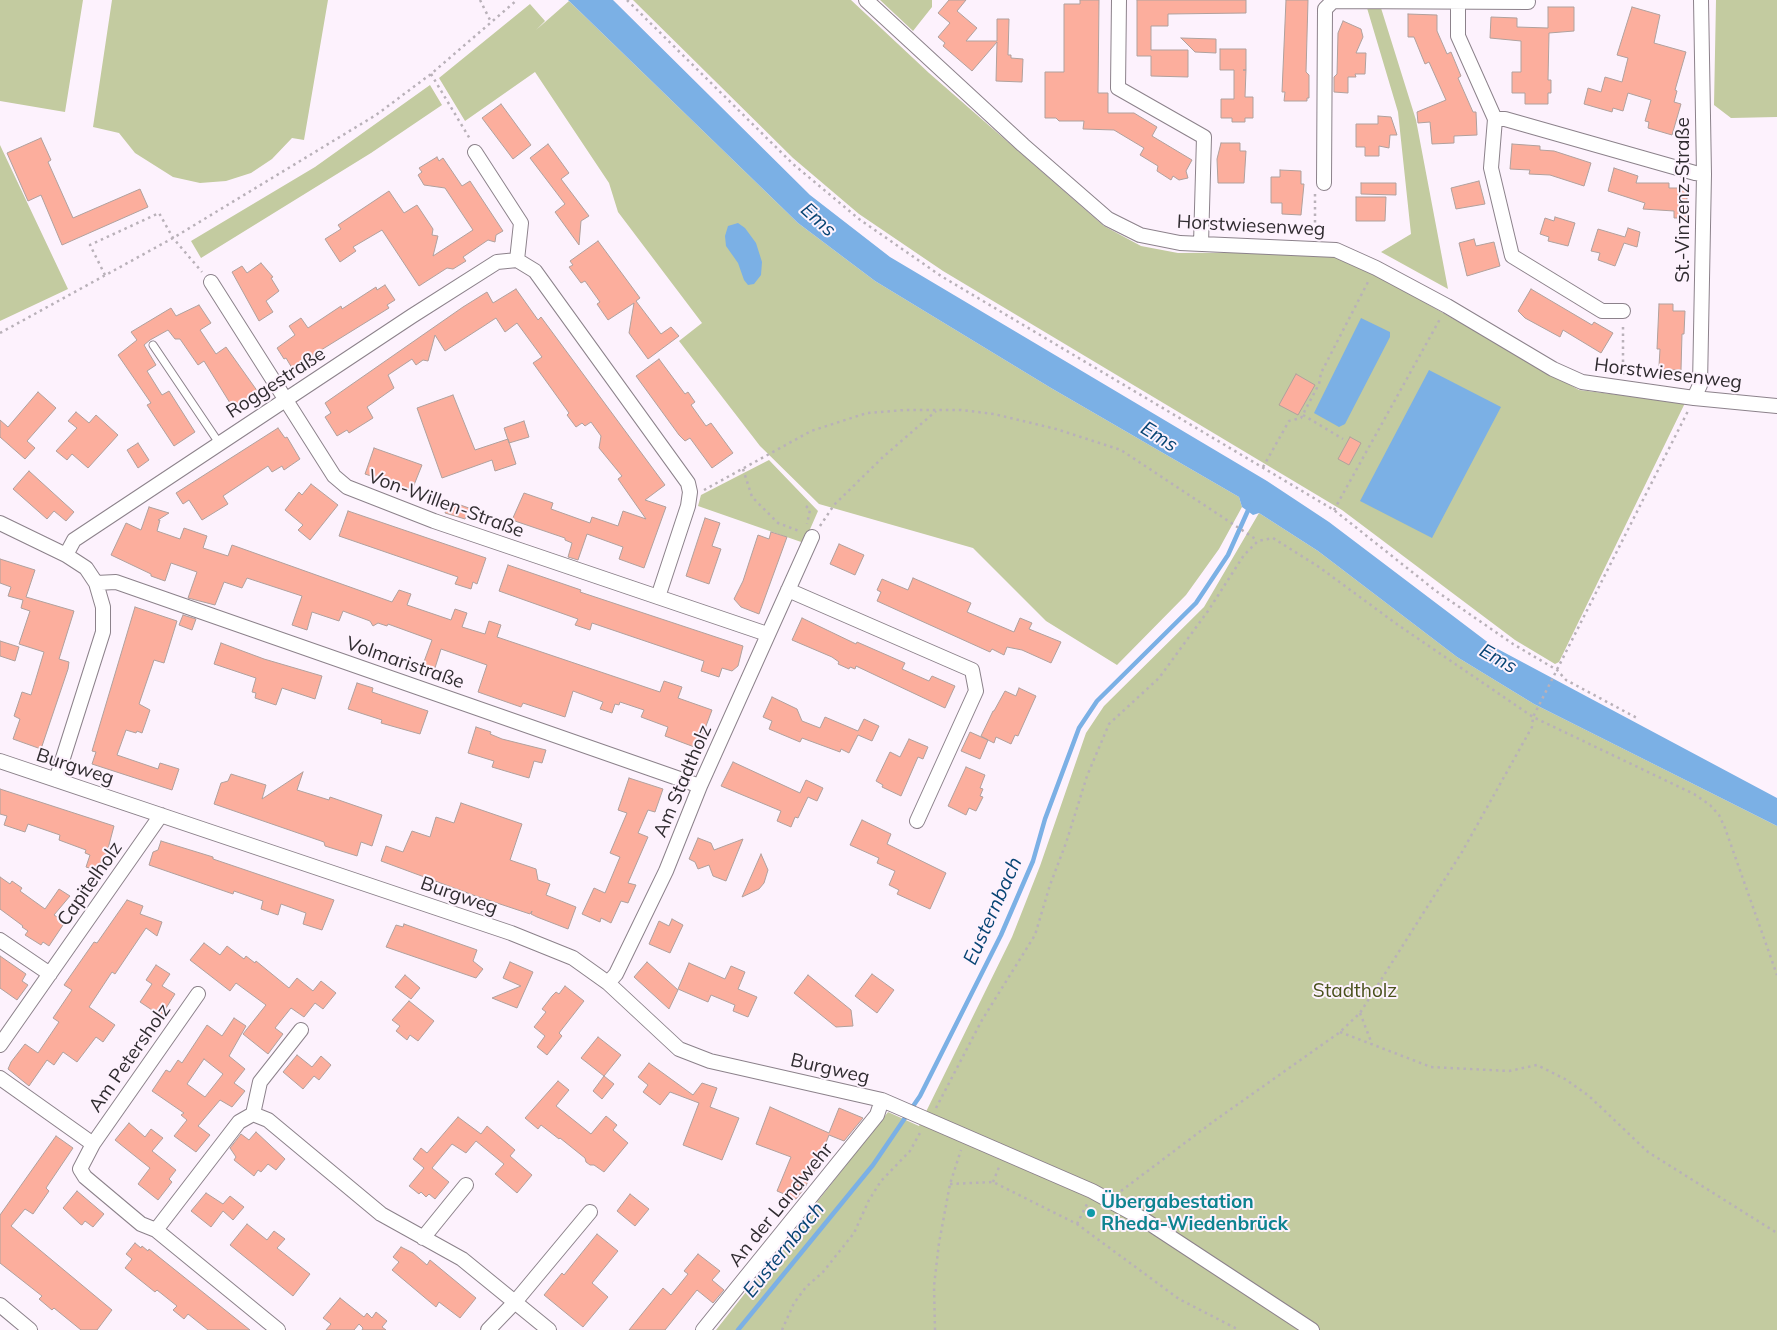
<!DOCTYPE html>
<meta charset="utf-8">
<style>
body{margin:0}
canvas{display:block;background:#fdf2fd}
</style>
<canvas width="1777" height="1330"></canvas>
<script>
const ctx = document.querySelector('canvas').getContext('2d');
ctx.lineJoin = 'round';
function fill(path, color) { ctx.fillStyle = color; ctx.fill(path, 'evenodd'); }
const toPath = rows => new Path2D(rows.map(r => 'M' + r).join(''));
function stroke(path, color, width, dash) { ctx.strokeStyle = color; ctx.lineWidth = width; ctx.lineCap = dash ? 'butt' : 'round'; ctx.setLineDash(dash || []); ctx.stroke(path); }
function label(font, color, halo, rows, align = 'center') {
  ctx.font = font + ' Mulish,sans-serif'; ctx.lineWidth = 4; ctx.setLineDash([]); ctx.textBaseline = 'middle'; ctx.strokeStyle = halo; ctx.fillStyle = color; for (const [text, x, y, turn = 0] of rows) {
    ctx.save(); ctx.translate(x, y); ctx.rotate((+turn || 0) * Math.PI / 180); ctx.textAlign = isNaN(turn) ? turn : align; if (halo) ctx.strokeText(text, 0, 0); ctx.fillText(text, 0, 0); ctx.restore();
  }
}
fill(toPath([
 [0,0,83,0,65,112,0,101],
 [112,0,328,0,304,140,292,138,272,159,251,173,226,181,200,183,173,177,135,153,119,133,93,127],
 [633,0,851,0,929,73,1104,226,1141,246,1178,253,1315,252,1329,255,1355,263,1579,390,1685,403,1559,662,1555,664,1515,640,1342,510,943,271,859,214,793,158],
 [880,0,932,0,932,7,913,31],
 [1716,0,1777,0,1777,117,1731,118,1714,105],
 [569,1,798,223,875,281,1051,388,1239,497,1242,507,1219,549,1186,595,1117,665,1046,621,973,548,819,504,760,446,679,341,702,323,618,212,609,183,535,72,465,121,439,78,530,4,545,21,536,30],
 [1367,8,1381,8,1416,120,1448,289,1381,252,1411,234,1398,112],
 [430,85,442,105,371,153,201,258,191,241,315,167],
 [0,145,68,289,0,321],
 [769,460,818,511,804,543,698,506,701,495],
 [1259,513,1318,551,1457,657,1534,704,1777,826,1777,1330,716,1330,888,1112,919,1126,1012,937,1040,866,1086,733,1104,706,1204,607]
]), '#c3cba0');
fill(toPath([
 [568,0,613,0,810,195,890,257,1267,481,1329,522,1494,647,1777,798,1777,826,1534,704,1457,657,1318,551,1259,513,1253,515,1242,507,1239,497,1051,388,875,281,798,223],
 [738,223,745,228,756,243,762,262,761,275,754,284,748,285,744,280,738,263,726,246,725,236,728,226],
 [1361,318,1390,332,1390,337,1345,424,1339,427,1314,413],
 [1429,370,1501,407,1432,538,1360,501]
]), '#7bb0e5');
stroke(toPath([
 [738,1330,873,1165,920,1096,1001,935,1033,861,1045,819,1079,728,1097,701,1196,603,1228,555,1250,506]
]), '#7bb0e5', 4.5);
const building = toPath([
 [949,0,966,0,957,11,977,28,966,41,997,41,997,19,1009,19,1008,55,1011,55,1011,58,1023,59,1022,82,996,81,997,42,972,71,943,46,945,43,938,37,950,23,938,13,949,0],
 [1080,0,1099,0,1098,93,1108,93,1108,113,1134,113,1157,127,1152,136,1192,160,1186,171,1188,178,1179,180,1173,176,1171,180,1157,171,1158,166,1140,155,1144,148,1114,130,1083,129,1084,121,1059,121,1056,118,1045,118,1045,72,1064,72,1064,4,1080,4,1080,0],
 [1137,0,1246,0,1246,13,1168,14,1168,26,1151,26,1151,50,1188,50,1188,77,1151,76,1151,56,1137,56,1137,0],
 [1286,0,1308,0,1306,72,1309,75,1309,98,1307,98,1307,101,1284,101,1285,92,1282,92,1286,0],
 [1548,7,1574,7,1574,31,1549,33,1548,80,1551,80,1551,93,1548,93,1548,104,1525,104,1525,93,1512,93,1512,72,1521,72,1521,41,1490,38,1491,17,1517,18,1517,27,1548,28,1548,7],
 [1632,7,1660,15,1654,43,1686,52,1675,90,1677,91,1674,102,1681,104,1672,135,1648,128,1649,122,1645,121,1651,100,1628,93,1623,111,1613,108,1612,112,1584,104,1588,88,1601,92,1605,77,1622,82,1628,58,1617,55,1632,7],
 [1408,14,1437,15,1437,31,1447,54,1451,52,1461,76,1458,78,1473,112,1476,112,1477,135,1454,136,1454,143,1432,144,1430,122,1418,123,1417,112,1446,100,1429,62,1425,64,1414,37,1408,37,1408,14],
 [1343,21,1361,29,1363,37,1356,53,1366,53,1365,74,1355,74,1356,77,1348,77,1348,93,1334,92,1334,77,1337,74,1338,33,1343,21],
 [1181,38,1216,39,1216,53,1195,52,1181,38],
 [1220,49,1246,49,1246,70,1243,70,1246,70,1245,97,1253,97,1253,118,1245,118,1245,122,1232,122,1232,118,1221,118,1221,99,1234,99,1234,70,1220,70,1220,49],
 [501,104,531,145,513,159,482,118,501,104],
 [1378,116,1391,117,1397,135,1390,135,1389,148,1379,146,1379,156,1365,156,1365,147,1356,147,1356,124,1378,124,1378,116],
 [41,138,51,160,48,162,73,218,140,189,148,207,62,245,41,195,28,201,7,153,41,138],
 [1221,143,1240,143,1240,151,1246,151,1244,183,1218,183,1217,159,1221,143],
 [548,144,569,173,561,179,589,216,581,221,579,245,555,212,565,204,530,158,548,144],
 [1512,144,1540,146,1540,150,1554,151,1591,163,1584,186,1550,175,1529,174,1530,170,1510,169,1512,144],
 [437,157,439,161,443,158,462,186,470,181,503,231,496,235,495,242,488,240,463,257,466,261,453,269,447,268,419,286,382,230,353,247,356,251,340,262,325,239,341,229,338,225,389,191,404,213,417,205,433,229,432,235,438,236,433,256,473,230,445,188,424,185,418,175,422,172,419,168,437,157],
 [1614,168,1638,176,1636,183,1669,183,1669,188,1687,188,1687,218,1674,218,1674,211,1643,209,1645,203,1608,191,1614,168],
 [1280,170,1301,171,1301,184,1304,184,1301,215,1282,214,1282,203,1271,203,1271,177,1280,177,1280,170],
 [1479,181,1485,204,1456,209,1451,188,1479,181],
 [1361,183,1396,183,1396,195,1361,194,1361,183],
 [1356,197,1386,197,1385,221,1356,221,1356,197],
 [1555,217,1575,223,1568,246,1548,241,1549,237,1540,234,1545,218,1554,221,1555,217],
 [1628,228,1640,232,1637,247,1624,243,1615,266,1598,260,1600,253,1591,251,1598,229,1625,237,1628,228],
 [1474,239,1476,246,1494,242,1500,266,1467,276,1459,243,1474,239],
 [598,241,640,298,636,301,661,334,671,327,679,336,648,359,629,333,634,303,608,320,597,304,600,302,585,281,581,283,569,267,573,265,570,261,598,241],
 [261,263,273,277,271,278,279,291,266,301,273,312,259,321,232,272,242,266,247,273,261,263],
 [385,285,395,300,387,305,389,308,292,368,286,358,284,359,277,348,295,335,289,326,301,318,308,328,341,306,342,309,376,287,377,290,385,285],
 [516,289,538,320,541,317,665,485,645,500,666,507,644,568,619,559,623,547,587,534,578,560,568,557,572,543,565,540,565,538,512,520,524,493,553,503,551,509,590,523,592,517,618,526,623,511,646,519,618,479,622,476,599,448,601,436,591,422,585,426,582,423,576,427,567,415,569,413,533,363,542,357,517,323,505,332,496,318,445,351,435,335,428,361,423,360,416,365,412,359,388,375,394,388,367,407,373,418,349,433,347,430,337,436,325,417,331,413,325,403,463,307,487,292,493,303,516,289],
 [1531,289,1592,325,1594,322,1613,333,1601,353,1563,330,1560,337,1525,318,1518,311,1531,289],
 [1659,304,1673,304,1673,311,1685,311,1684,334,1682,334,1681,370,1671,370,1667,374,1659,366,1660,349,1657,349,1659,304],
 [199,305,211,323,200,330,216,354,226,347,258,392,234,408,230,403,204,361,198,365,180,339,175,339,168,330,150,340,144,345,156,365,147,371,162,395,169,391,195,432,174,446,147,405,151,403,118,355,137,340,131,332,171,308,176,316,199,305],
 [659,359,685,394,688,392,695,402,691,405,706,426,711,423,733,453,712,468,690,438,685,441,679,435,636,376,659,359],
 [1296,374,1315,385,1298,415,1279,405,1296,374],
 [38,392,56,408,27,441,35,448,25,459,0,437,0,420,8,427,38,392],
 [453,395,475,450,508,439,516,464,495,471,492,460,442,478,417,408,453,395],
 [76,412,89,423,96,415,118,435,88,468,72,454,67,460,56,451,77,428,68,421,76,412],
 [524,421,529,437,509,443,504,428,524,421],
 [278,428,285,438,287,437,300,459,284,470,282,466,272,472,268,466,223,496,228,504,202,520,189,500,183,504,176,493,278,428],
 [1350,437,1361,443,1349,465,1338,459,1350,437],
 [138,443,149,460,138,468,127,450,138,443],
 [374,448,422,465,412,490,365,474,374,448],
 [29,471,74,512,66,521,54,511,47,519,13,489,29,471],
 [311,484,338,505,310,540,298,530,303,525,285,510,299,492,302,495,311,484],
 [449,501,469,508,465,519,445,513,449,501],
 [149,507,169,513,158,520,160,520,157,531,180,539,184,528,207,536,203,548,228,556,232,545,392,602,399,590,411,594,407,605,451,620,455,609,467,613,462,627,485,634,489,621,501,625,497,637,660,692,664,681,682,687,678,698,712,710,700,742,697,748,665,736,668,727,641,717,644,710,620,702,619,705,615,704,612,713,600,709,603,702,573,691,565,717,523,703,521,707,478,692,487,665,441,649,434,671,422,667,432,640,388,624,387,626,378,623,373,626,370,621,343,611,339,621,312,612,307,630,292,625,302,596,247,578,242,588,224,582,215,605,188,598,197,572,171,563,165,581,151,576,151,574,111,555,126,523,141,530,149,507],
 [348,511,486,558,477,584,473,582,471,589,455,584,458,577,339,536,348,511],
 [705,518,720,523,712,546,721,549,709,584,686,576,705,518],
 [771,532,787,537,759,614,741,607,734,599,743,581,758,535,769,539,771,532],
 [839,544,864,555,855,575,830,564,839,544],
 [0,559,35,570,26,597,74,611,59,659,69,662,68,669,41,749,13,739,20,719,14,716,22,692,31,695,44,652,19,644,30,611,21,608,23,600,8,596,11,587,0,583,0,559],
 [508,565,581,590,580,592,743,646,738,666,732,671,722,668,719,677,701,671,704,661,592,623,590,630,575,625,578,619,499,591,508,565],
 [913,578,971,603,967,612,1014,632,1020,618,1032,623,1029,629,1061,642,1051,663,1022,650,1007,647,1004,655,992,649,990,652,877,601,881,592,877,590,882,579,908,590,913,578],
 [135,607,177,621,164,663,154,660,139,704,150,710,142,733,137,731,136,733,126,730,117,755,158,769,160,763,179,769,172,790,92,764,96,752,92,751,135,607],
 [183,615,196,619,192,630,179,625,183,615],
 [802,618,856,644,857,642,905,663,902,669,929,681,932,676,955,686,945,708,856,666,855,669,850,667,849,669,838,664,839,662,832,657,792,640,802,618],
 [0,641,19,647,15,661,0,656,0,641],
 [221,643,264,659,322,676,315,699,282,688,276,705,255,698,256,693,252,692,256,678,214,664,221,643],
 [357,683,373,688,372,692,428,711,420,734,381,723,382,720,348,709,357,683],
 [1019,688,1036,696,1018,736,1015,735,1011,744,996,737,994,743,988,740,980,759,961,751,970,732,988,740,981,736,993,711,994,711,1005,691,1016,696,1019,688],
 [772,697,797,709,802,721,820,728,825,717,858,731,864,719,879,726,872,741,858,735,849,753,841,749,840,752,802,738,800,742,769,729,772,721,763,717,772,697],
 [476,727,491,732,490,734,502,739,546,750,542,763,534,761,529,778,492,767,494,761,468,753,476,727],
 [909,739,928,747,923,759,918,757,901,796,882,787,883,785,876,781,890,752,900,757,909,739],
 [733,762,800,793,806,780,823,788,817,801,808,797,798,818,795,817,791,827,777,821,781,811,721,786,733,762],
 [966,767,985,775,980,788,983,789,980,796,983,797,976,811,969,808,966,815,948,806,966,767],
 [303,772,297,790,329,800,330,797,382,815,372,846,361,842,357,856,354,855,325,846,324,842,214,804,221,783,228,781,231,774,266,785,262,799,303,772],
 [629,778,663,789,655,812,648,810,638,833,648,837,628,883,636,885,628,903,621,901,611,923,601,918,600,922,582,914,594,888,605,893,620,857,610,853,627,813,618,810,629,778],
 [0,789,114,826,105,860,102,859,98,871,86,867,90,855,85,853,86,850,59,840,60,835,28,824,25,832,4,825,7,816,0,814,0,789],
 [461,803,522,824,510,860,536,869,538,880,550,884,546,895,576,907,568,929,537,917,531,914,532,911,530,914,473,895,381,861,386,846,403,852,412,831,430,837,436,817,454,823,461,803],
 [862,820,891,834,887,844,946,873,930,909,897,894,899,890,889,885,895,871,877,863,879,858,850,845,862,820],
 [698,838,711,843,714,850,743,839,726,881,713,876,709,865,698,869,695,862,689,859,698,838],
 [161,841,213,857,213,859,334,900,322,930,303,924,306,913,281,904,278,915,261,909,263,901,234,891,233,894,149,865,153,852,158,850,161,841],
 [761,854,768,870,764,883,759,889,742,897,761,854],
 [0,877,10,884,12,881,22,888,20,891,45,909,59,889,70,896,54,915,65,922,49,946,43,942,41,945,25,935,28,931,22,927,23,926,0,909,0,877],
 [127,900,143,906,140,914,162,922,157,936,146,928,115,974,112,972,89,1007,115,1025,103,1042,96,1037,77,1062,63,1052,54,1065,47,1060,29,1086,8,1069,11,1062,25,1044,38,1053,59,1022,53,1018,72,990,64,985,94,942,97,943,127,900],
 [672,919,683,925,670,953,649,944,659,921,669,926,672,919],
 [404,924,477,950,473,961,483,969,476,978,386,947,396,925,403,927,404,924],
 [204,943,220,955,227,946,244,959,246,956,255,963,256,961,289,988,297,978,313,991,321,981,336,993,323,1009,315,1003,304,1017,291,1008,275,1028,283,1034,268,1054,243,1034,266,1005,236,983,230,991,190,960,204,943],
 [0,956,26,974,22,981,28,985,17,1000,0,988,0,956],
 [510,962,533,972,517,1008,492,998,521,986,503,978,510,962],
 [647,962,678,990,669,1009,634,977,647,962],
 [689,963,725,979,731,966,745,972,738,989,757,997,748,1017,733,1011,735,1005,711,995,708,1002,678,989,689,963],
 [156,965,170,974,162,986,175,994,161,1016,140,1002,152,984,146,980,156,965],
 [872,974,894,990,877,1013,855,996,872,974],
 [405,975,420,988,411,999,395,987,405,975],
 [808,975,851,1010,853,1026,836,1027,794,993,808,975],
 [565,986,584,1001,559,1033,562,1036,547,1055,537,1047,545,1036,534,1027,546,1012,542,1009,552,996,556,992,559,994,565,986],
 [409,1001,434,1021,418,1041,410,1035,407,1040,396,1031,400,1026,392,1020,409,1001],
 [234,1018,246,1026,229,1056,245,1069,234,1083,245,1091,232,1107,220,1100,198,1126,210,1135,196,1152,174,1136,187,1120,181,1115,184,1113,152,1091,166,1070,170,1072,178,1060,182,1063,207,1025,222,1036,234,1018],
 [204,1059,223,1074,205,1097,187,1084,204,1059],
 [598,1037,621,1055,604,1076,581,1058,598,1037],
 [297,1055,312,1067,321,1056,331,1065,319,1080,314,1076,303,1089,283,1072,297,1055],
 [649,1063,693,1095,702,1083,717,1088,710,1107,739,1118,722,1160,683,1145,699,1103,670,1092,660,1105,643,1092,648,1085,638,1077,649,1063],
 [604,1076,614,1084,602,1099,593,1091,604,1076],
 [558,1081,569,1090,556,1106,591,1134,606,1116,617,1125,613,1130,628,1143,604,1172,594,1165,590,1165,586,1162,585,1158,560,1138,559,1139,541,1125,538,1129,525,1118,558,1081],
 [770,1107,829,1133,839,1108,863,1118,844,1141,829,1135,815,1171,812,1171,806,1186,796,1199,777,1191,791,1157,756,1144,770,1107],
 [458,1117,481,1134,487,1126,515,1150,510,1156,532,1175,517,1193,495,1174,504,1164,476,1141,466,1153,452,1144,432,1168,449,1182,435,1199,429,1194,426,1197,421,1192,419,1194,409,1186,424,1168,413,1159,421,1148,427,1153,458,1117],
 [129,1123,145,1137,151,1129,163,1138,152,1151,176,1170,169,1179,172,1182,158,1200,138,1184,150,1168,115,1140,129,1123],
 [256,1132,285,1159,276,1170,268,1164,261,1172,258,1170,254,1176,234,1160,236,1157,230,1148,241,1134,249,1140,256,1132],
 [56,1136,73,1148,46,1188,49,1191,33,1214,25,1209,11,1226,112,1310,97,1330,81,1330,54,1308,52,1310,39,1299,42,1296,0,1263,0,1215,56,1136],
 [77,1191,104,1214,93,1227,85,1221,82,1225,80,1224,63,1208,77,1191],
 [206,1193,223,1204,230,1196,244,1207,233,1220,223,1211,211,1227,191,1211,206,1193],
 [630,1194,649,1209,635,1226,617,1211,630,1194],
 [247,1224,267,1240,274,1231,285,1239,277,1248,310,1274,293,1296,230,1245,247,1224],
 [597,1234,618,1251,592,1283,608,1297,583,1327,544,1295,562,1273,564,1275,597,1234],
 [135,1243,141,1248,142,1246,148,1251,149,1249,250,1330,208,1330,188,1314,184,1319,173,1310,177,1306,157,1290,155,1292,125,1268,132,1259,126,1254,135,1243],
 [401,1247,413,1253,427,1265,430,1260,476,1298,460,1318,439,1302,436,1307,392,1270,399,1262,393,1257,401,1247],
 [698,1254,720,1271,712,1280,724,1290,713,1303,697,1290,665,1330,629,1330,663,1288,671,1295,688,1274,684,1271,698,1254],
 [340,1298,364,1317,367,1313,372,1318,376,1312,387,1321,382,1327,386,1330,362,1330,363,1328,359,1324,354,1330,326,1330,331,1324,323,1318,340,1298]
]);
fill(building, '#fcae9d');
stroke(building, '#b0a19d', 1);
const service = toPath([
 [153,345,219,443]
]);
const minor = toPath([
 [866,0,1023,145,1108,219,1140,235,1180,243,1336,250,1376,268,1447,306,1553,369,1582,382,1694,398,1777,406],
 [1119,0,1118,88,1204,137,1201,244],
 [1458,0,1458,36,1495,119,1491,168,1512,256,1602,311,1623,311],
 [1495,119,1505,119,1695,173,1704,174],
 [475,152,521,223,517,260],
 [1324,183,1325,9,1333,1,1528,2],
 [211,282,334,476,347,487,434,521,767,634],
 [1694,398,1700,385,1704,174,1701,0],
 [0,523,66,555,86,568,96,583,103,607,103,632,56,780],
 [66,555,74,540,412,316,497,262,517,260,535,271,688,483,690,492,688,506,658,597],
 [96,583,116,582,700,786],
 [788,590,972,670,976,691,917,821],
 [0,761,511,933,573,958,608,983,679,1049,710,1061,882,1100,1092,1191,1143,1219,1312,1330],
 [0,940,50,974],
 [608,983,616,974,666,871,700,786,812,537],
 [198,994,93,1144,80,1169,85,1177,141,1224,156,1230,278,1330],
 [0,1045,161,815],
 [0,1078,93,1144],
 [253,1114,260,1082,301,1030],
 [156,1230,239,1122,253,1114,268,1120,381,1214,462,1259,549,1330],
 [423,1238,466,1185],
 [0,1305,30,1330],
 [488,1330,515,1302,590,1212],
 [703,1330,877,1115,882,1100]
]);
stroke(service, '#8c828b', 9);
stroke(minor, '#8c828b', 16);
stroke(toPath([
 [480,0,491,22],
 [627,0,793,164,859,219,941,276,1334,510,1436,591,1513,644,1557,670,1566,680,1637,718],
 [431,74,470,139],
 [1315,194,1315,236],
 [105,275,90,245,159,213,173,238,202,272],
 [0,333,173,238,376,115,431,74,517,0],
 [1623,375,1623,325],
 [1303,415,1343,439],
 [1263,467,1289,421,1301,418,1319,384,1321,373,1369,280],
 [743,469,752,497,778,523,799,531],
 [704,490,811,431,867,413,905,410,961,410,994,414,1056,429,1121,450,1257,540],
 [806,506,810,510,807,524],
 [1334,510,1440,319],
 [820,526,834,505,883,457,936,411],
 [1360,1013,1372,1044],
 [1340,1032,1431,1067,1509,1071,1537,1065,1565,1079,1589,1096,1648,1152,1777,1233],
 [936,1108,982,1020,1035,935,1050,885,1066,843,1087,776,1109,724,1159,678,1208,611,1244,555,1258,541,1273,538,1319,567,1398,625,1533,717,1694,794,1710,805,1719,815,1725,828,1777,975],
 [993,1182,999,1167],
 [950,1184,993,1182,1077,1224,1179,1299,1239,1330],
 [1121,1191,1214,1121,1340,1032,1360,1013,1462,852,1532,727,1533,717,1688,411],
 [1077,1224,1087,1204],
 [782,1330,794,1303,806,1287,823,1272,854,1233,869,1200,881,1181,910,1151,921,1131],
 [935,1330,934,1286,939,1243,950,1184,961,1150]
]), '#b9b1b9', 2.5, [2.5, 4]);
stroke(service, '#fff', 7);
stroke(minor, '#fff', 14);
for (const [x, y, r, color] of [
 [1091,1213,5,"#0f9aa8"]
]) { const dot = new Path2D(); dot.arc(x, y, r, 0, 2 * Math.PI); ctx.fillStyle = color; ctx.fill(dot); stroke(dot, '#fdf2fd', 2); }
label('19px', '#302c30', '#fdf2fd', [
 ["St.-Vinzenz-Straße",1683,200,-90],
 ["Horstwiesenweg",1251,226,3],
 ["Horstwiesenweg",1668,374,7],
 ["Roggestraße",276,383,-33],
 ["Von-Willen-Straße",446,504,20],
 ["Volmaristraße",405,663,19],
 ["Burgweg",75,767,18],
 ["Am Stadtholz",683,781,-67],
 ["Capitelholz",90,884,-55],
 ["Burgweg",459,896,19],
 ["Am Petersholz",130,1058,-55],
 ["Burgweg",830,1069,13],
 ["An der Landwehr",781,1205,-51]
]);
label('19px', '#49511c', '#fdf2fd', [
 ["Stadtholz",1355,991]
]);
label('bold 19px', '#0d838f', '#fdf2fd', [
 ["Übergabestation",1101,1202],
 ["Rheda-Wiedenbrück",1101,1224]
], 'left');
label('italic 20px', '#074474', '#fdf2fd', [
 ["Ems",818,220,42],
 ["Ems",1159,437,32],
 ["Ems",1498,659,30],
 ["Eusternbach",993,911,-66],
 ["Eusternbach",784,1250,-51]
]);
</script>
